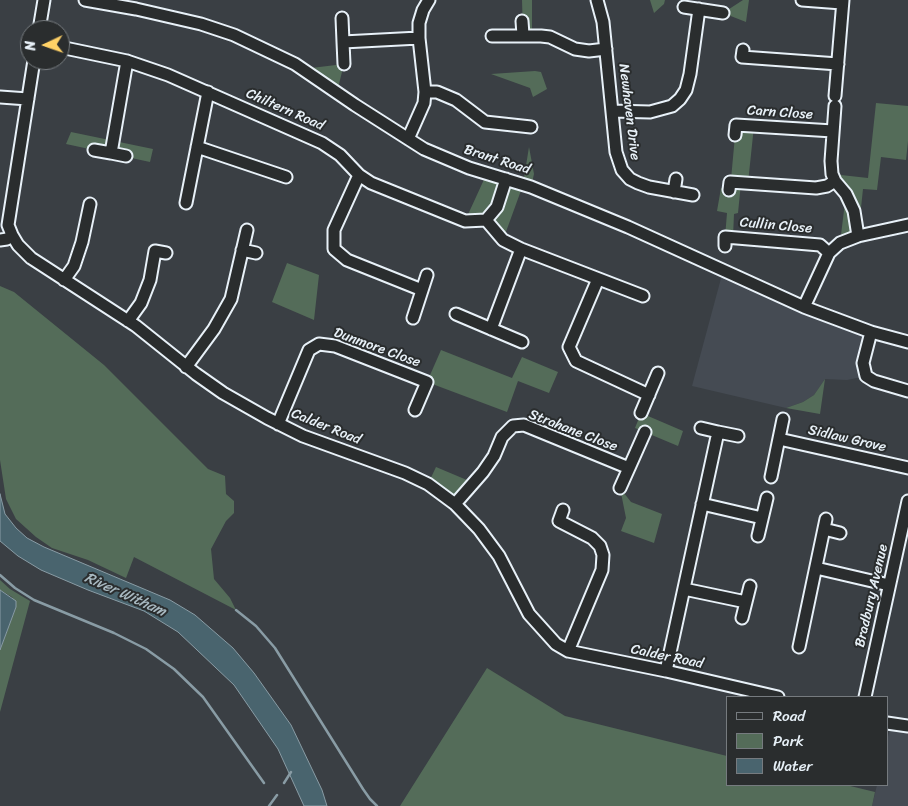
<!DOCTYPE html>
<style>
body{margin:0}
#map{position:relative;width:908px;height:806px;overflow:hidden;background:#3a3f44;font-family:Sriracha,sans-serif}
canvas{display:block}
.legend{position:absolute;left:726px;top:696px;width:162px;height:90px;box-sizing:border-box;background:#2a2d2e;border:1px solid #767b7f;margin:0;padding:6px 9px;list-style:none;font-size:15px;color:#e8f1f8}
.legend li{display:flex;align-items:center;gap:10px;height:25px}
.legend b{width:25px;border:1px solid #767b7f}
.north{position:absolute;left:20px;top:20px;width:50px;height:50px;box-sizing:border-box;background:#2a2d2e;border:1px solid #767b7f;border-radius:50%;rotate:267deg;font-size:14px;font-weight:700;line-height:20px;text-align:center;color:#e8f1f8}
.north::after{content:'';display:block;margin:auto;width:18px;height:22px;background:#ffd166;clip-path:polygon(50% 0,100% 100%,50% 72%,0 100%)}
</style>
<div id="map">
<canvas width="908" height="806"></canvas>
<ul class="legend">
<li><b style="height:6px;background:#2a2d2e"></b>Road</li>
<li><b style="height:14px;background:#546c59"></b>Park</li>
<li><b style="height:14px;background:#49646e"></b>Water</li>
</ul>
<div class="north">N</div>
</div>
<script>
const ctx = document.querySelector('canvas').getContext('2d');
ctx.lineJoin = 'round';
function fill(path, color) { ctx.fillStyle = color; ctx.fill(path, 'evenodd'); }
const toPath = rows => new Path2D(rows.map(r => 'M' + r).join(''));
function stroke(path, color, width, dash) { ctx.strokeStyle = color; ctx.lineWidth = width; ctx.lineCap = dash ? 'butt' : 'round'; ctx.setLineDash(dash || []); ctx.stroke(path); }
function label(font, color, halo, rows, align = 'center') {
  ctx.font = font + ' Sriracha,sans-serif'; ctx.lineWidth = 4; ctx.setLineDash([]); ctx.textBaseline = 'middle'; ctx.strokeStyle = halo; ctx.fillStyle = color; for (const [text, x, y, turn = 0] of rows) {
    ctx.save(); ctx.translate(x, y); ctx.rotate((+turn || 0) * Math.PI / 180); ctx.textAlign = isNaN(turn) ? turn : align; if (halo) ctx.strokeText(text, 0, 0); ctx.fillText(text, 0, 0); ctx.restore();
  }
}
fill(toPath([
 [723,271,871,332,866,376,847,380,825,379,814,395,803,402,786,408,692,386],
 [891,724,908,726,908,806,872,806,877,785,887,785,887,741]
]), '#454b53');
fill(toPath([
 [522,0,532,0,532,35,523,35],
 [650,0,665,0,664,4,654,13],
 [743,0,749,0,746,22,723,13],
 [344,64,337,92,303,69],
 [535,71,541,72,547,89,533,97,530,88,491,74],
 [876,103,908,106,908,141,906,160,881,157,877,190,863,189,858,236,840,243,846,194,832,174,868,178],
 [736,125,754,126,748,183,741,183,738,213,734,214,733,237,725,237,727,213,717,211,721,188,730,190],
 [71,132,153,149,150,162,66,144],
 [529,147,534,174,531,187,523,185,503,240,486,220,465,221,487,173,523,184],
 [287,263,319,275,314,320,272,302],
 [0,286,14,292,104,365,208,469,225,476,226,494,234,501,234,513,226,521,211,549,214,579,230,598,236,610,134,557,126,578,88,560,52,548,36,537,16,519,6,499,0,460],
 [441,350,512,378,522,357,558,372,549,393,518,381,507,412,427,382],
 [825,379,820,414,786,408,803,402,814,395],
 [641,413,683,431,678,446,635,428],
 [436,467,474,483,455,504,428,484],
 [620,488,631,502,662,514,654,543,621,531,626,518],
 [0,580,10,589,30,601,0,712,0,650,16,607,12,597,0,590],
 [487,668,565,716,727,756,727,785,846,785,875,792,872,806,400,806]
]), '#546c59');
const water = toPath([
 [0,494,5,514,16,528,27,538,44,547,170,600,195,615,233,648,254,673,291,725,322,790,327,806,304,806,278,749,234,685,178,632,144,611,88,590,41,570,18,556,0,541,0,494],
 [0,590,16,601,16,607,0,650,0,590]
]);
fill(water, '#49646e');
stroke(water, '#899ca5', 1);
stroke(toPath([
 [0,575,15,588,34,600,114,633,146,649,174,669,203,697,264,783],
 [236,610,256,626,275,648,363,789,370,799,377,806],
 [284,783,291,772],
 [269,806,277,795]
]), '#899ca5', 2.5);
const minor = toPath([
 [85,0,136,9,201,24,234,35,295,64,355,105,424,149,469,168,531,187,628,227,804,307,871,332,908,342],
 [597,0,603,22,616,152,622,170,630,179,638,183,649,187,693,195],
 [802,0,842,3],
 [684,7,723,13],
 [342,18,343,42,419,38],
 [522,21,523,35],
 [39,30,44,0],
 [492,36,541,36,550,37,575,49,589,51,606,49],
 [343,42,344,64],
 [60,47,127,61,168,75,322,143,340,155,359,175,371,183,465,221,486,220,503,240,521,249,643,296],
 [743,50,742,57,838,64],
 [34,60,8,225,12,235,18,245,31,258,136,326,196,374,223,393,267,418,303,436,405,473,428,484,455,504,479,529,499,556,529,614,556,644,568,651,666,671,778,697],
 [425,92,437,92,456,100,485,122,531,127],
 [835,96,843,0],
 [0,97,28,99],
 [835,106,831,161,832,174,835,181,846,194,854,211,858,236],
 [612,111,650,112,672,106,680,99,686,90,690,74,699,9],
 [735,135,736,125,833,131],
 [408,139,424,103,425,92,419,38,419,23,423,10,429,0],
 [197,147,286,177],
 [94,150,111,153,127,61],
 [111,153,126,156],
 [359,175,334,230,334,249,347,260,422,290],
 [729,190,730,182,816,188,827,186,835,181],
 [674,192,676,179],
 [186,203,208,92],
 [486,220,497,207,506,179],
 [0,240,7,239,12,235],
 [725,246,725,237,820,245,829,253],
 [242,250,256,253],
 [598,279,569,347,576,361,649,395],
 [64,280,74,266,82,242,90,204],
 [804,307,829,253,840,243,858,236,908,225],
 [456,314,522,342],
 [413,318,427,275],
 [128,321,141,303,150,280,155,251,166,253],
 [491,329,521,249],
 [871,332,863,363,866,376,874,381,908,391],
 [186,367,214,329,231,299,247,230],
 [641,413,658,373],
 [278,424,309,350,319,344,335,346,427,382,415,410],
 [718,432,738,436],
 [779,439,908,468],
 [629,468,645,432],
 [771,477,783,419],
 [455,504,483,472,494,456,502,437,513,426,524,425,629,468,620,488],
 [702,504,762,518],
 [563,510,559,521,592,538,600,546,603,555,602,570,568,651],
 [824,529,840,533],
 [758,536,767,498],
 [816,568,889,585],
 [684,589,746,602],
 [742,618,750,586],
 [799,647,826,519],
 [666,671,718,432,701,428],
 [865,697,908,501],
 [887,723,908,726]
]);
stroke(minor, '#e8f1f8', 15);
stroke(minor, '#2a2d2e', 11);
label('14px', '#e8f1f8', '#2a2d2e', [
 ["Chiltern Road",285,110,24],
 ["Newhaven Drive",629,112,83],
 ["Carn Close",780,113,4],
 ["Brant Road",497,160,18],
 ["Cullin Close",776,226,5],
 ["Dunmore Close",377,348,20],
 ["Calder Road",326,427,22],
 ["Strahane Close",573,431,21],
 ["Sidlaw Grove",847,439,13],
 ["Bradbury Avenue",872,596,-77],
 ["Calder Road",667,657,12]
]);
label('italic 15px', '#a8b9c1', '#2a2d2e', [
 ["River Witham",125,595,24]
]);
</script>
